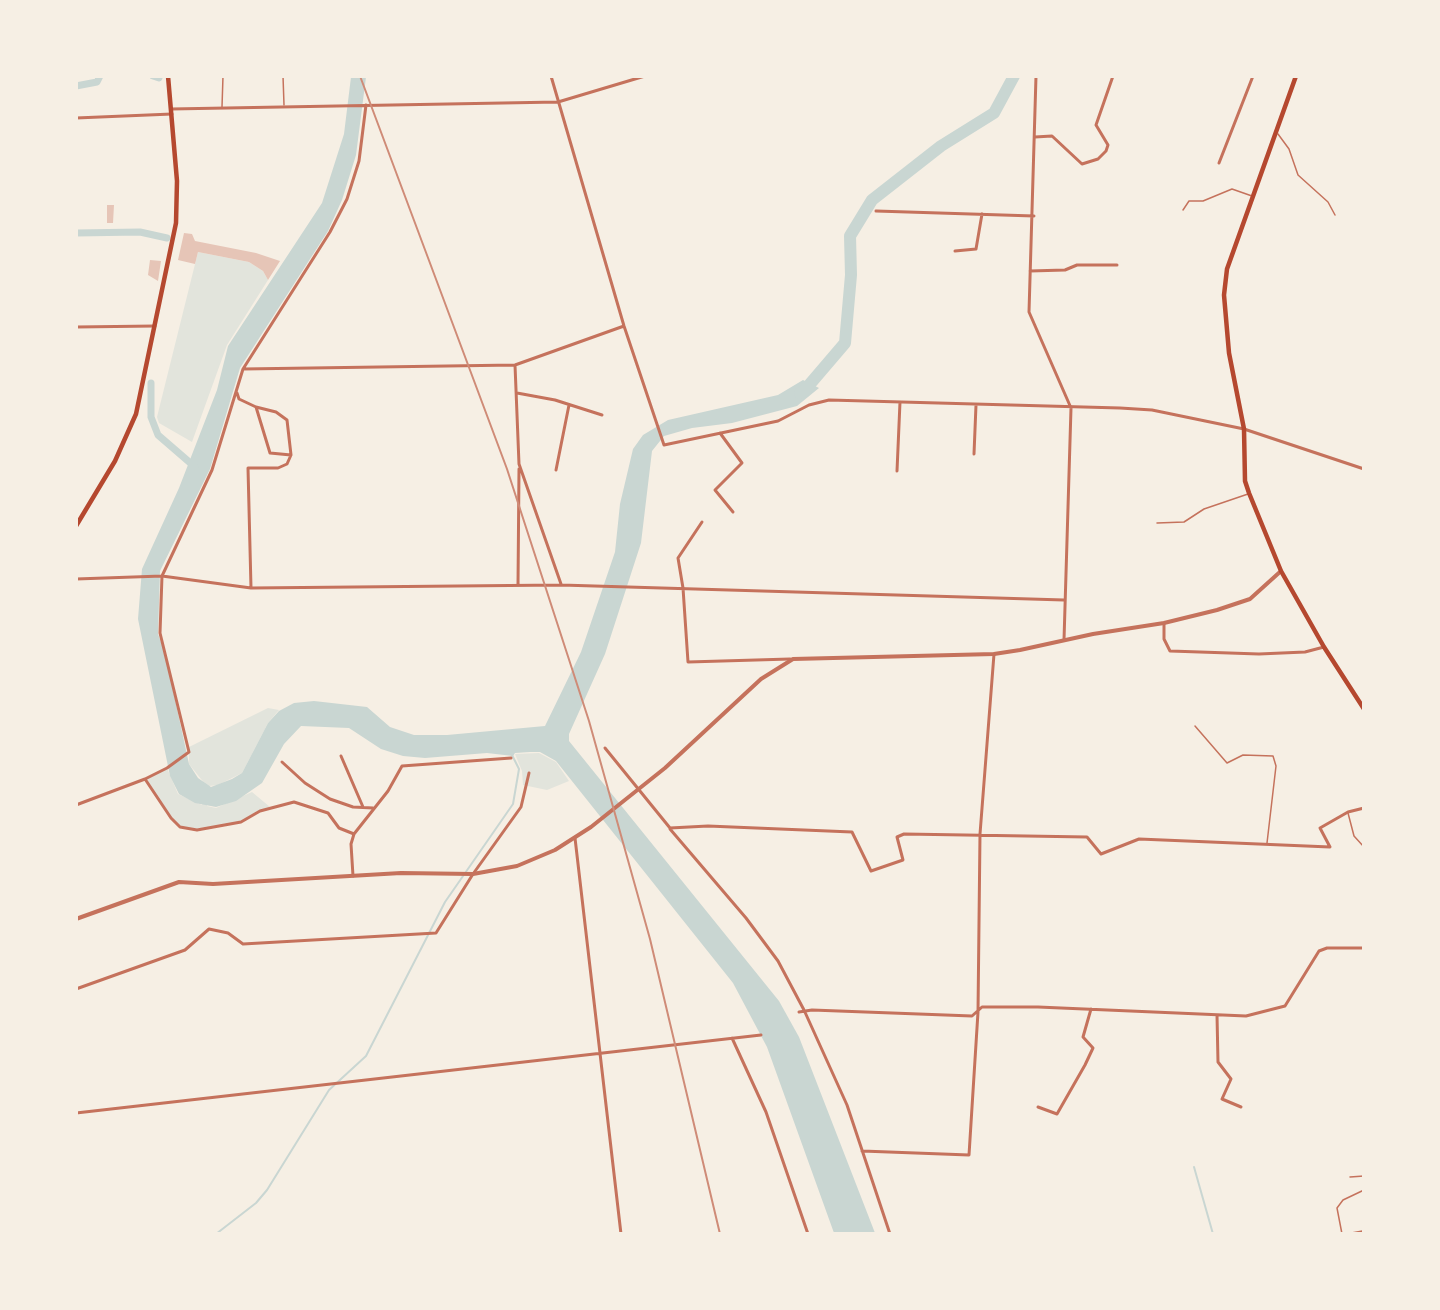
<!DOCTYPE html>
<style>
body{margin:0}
#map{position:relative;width:1440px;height:1310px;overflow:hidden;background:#f6efe4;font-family:"PT Sans Narrow",sans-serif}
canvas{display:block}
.frame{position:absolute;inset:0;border:78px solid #f6efe4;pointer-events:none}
</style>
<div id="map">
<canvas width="1440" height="1310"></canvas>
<div class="frame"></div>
</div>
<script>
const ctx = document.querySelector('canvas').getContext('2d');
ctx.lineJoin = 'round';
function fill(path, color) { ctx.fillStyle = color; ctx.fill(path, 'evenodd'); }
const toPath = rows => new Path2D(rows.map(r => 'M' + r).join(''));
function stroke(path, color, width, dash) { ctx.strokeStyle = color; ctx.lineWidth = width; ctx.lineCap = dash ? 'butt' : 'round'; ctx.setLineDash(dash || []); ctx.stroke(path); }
fill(toPath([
 [198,252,249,262,263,271,268,280,227,345,192,442,159,423,157,417],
 [268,708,279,710,268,723,242,773,218,785,209,786,207,806,216,808,252,792,270,807,241,822,197,830,180,827,171,818,146,779,167,768,178,794,202,805,205,784,189,764,189,747],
 [539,753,556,762,569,781,547,790,523,785,522,771,515,754]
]), '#e2e4dc');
fill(toPath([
 [351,77,366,77,356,155,342,200,328,231,240,368,210,469,160,571,158,634,165,653,189,764,198,778,211,787,232,779,242,773,268,723,279,711,294,703,314,701,367,707,390,727,414,735,447,735,545,726,581,652,615,552,620,504,633,449,643,435,668,420,778,395,803,380,819,388,797,406,732,423,692,428,664,436,652,451,641,543,605,654,569,734,569,741,779,1001,799,1037,875,1233,834,1233,767,1047,733,983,556,761,540,752,530,752,515,753,513,756,487,753,425,758,403,756,381,749,349,728,301,726,284,744,262,783,236,801,216,807,195,803,179,794,170,776,138,619,142,569,179,488,217,390,228,346,322,203,344,134]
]), '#c9d6d2');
stroke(toPath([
 [1194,1167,1213,1234],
 [216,1234,256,1203,267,1190,329,1090,366,1056,445,902,513,804,519,769,512,755]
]), '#c9d6d2', 2);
stroke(toPath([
 [153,76,159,78],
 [76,86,97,82,100,76],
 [76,233,140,232,167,238],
 [151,383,151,417,158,435,195,467]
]), '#c9d6d2', 7);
stroke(toPath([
 [800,393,804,391,845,343,851,275,850,236,872,200,941,146,994,113,1014,76]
]), '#c9d6d2', 12);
fill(toPath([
 [107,205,114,205,113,223,107,223],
 [184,233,192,234,195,241,256,253,280,261,268,280,263,271,249,262,198,252,195,264,178,260],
 [150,260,161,261,158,281,148,275]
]), '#e6c5b7');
stroke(toPath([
 [283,76,284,105],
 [222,107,223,76],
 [1278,134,1289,149,1298,175,1328,202,1335,215],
 [1183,210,1189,201,1203,201,1232,189,1252,196],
 [1157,523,1184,522,1204,509,1248,494],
 [1195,726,1227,763,1243,755,1273,756,1276,766,1267,843],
 [1348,813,1354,836,1364,847],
 [1363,918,1364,911],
 [1350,1177,1364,1176],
 [1342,1234,1337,1208,1343,1200,1364,1190]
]), '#c5725c', 1.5);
stroke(toPath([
 [551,76,624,326,664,445,778,421,809,405,829,400,1120,408,1152,410,1244,429,1364,469],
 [1036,76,1029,312,1071,408,1064,640],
 [171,109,558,102,645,76],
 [76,118,172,114],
 [1035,137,1052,136,1082,164,1098,159,1106,151,1108,145,1096,125,1113,76],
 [1219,163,1253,76],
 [876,211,1034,216],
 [955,251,976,249,982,214],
 [1030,271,1065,270,1077,265,1117,265],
 [76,327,155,326],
 [515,365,519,464,561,584],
 [243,369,515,365,624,326],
 [237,393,239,399,256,407,270,453,291,455,287,464,278,468,248,468,251,588],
 [517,393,555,400,602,415],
 [256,407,276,412,287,420,291,455],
 [720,433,742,463,715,490,733,512],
 [974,454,976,405],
 [556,470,569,405],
 [897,471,900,402],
 [702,522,678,558,683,588,688,662,790,659],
 [76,579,162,576,251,588,561,585,1064,600],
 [518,585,519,469],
 [1164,623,1164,639,1170,651,1259,654,1305,652,1324,647],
 [605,748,670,828,708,826,852,832,871,871,903,860,897,837,904,834,1087,837,1101,854,1139,839,1330,847,1320,828,1348,812,1364,808],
 [341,756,363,807],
 [282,762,305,783,330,799,353,807,373,808],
 [145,779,171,818,180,827,197,830,241,822,260,811,294,802,328,813,339,828,354,834],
 [76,805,145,779,167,768,189,752,160,633,162,576,212,470,243,369,330,232,347,199,359,161,366,105],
 [670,829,746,918,778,961,804,1010,847,1105,890,1234],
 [575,838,621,1234],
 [353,876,351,844,354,834,388,791,402,766,511,758],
 [76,989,185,950,209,929,228,933,243,944,436,933,473,874,521,807,529,773],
 [799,1012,812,1010,972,1016,982,1007,1038,1007,1246,1016,1285,1006,1319,951,1327,948,1364,948],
 [1217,1015,1218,1062,1231,1079,1222,1099,1241,1107],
 [732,1038,766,1112,808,1234],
 [1038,1107,1057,1114,1085,1065,1093,1048,1083,1037,1091,1009],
 [76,1113,761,1035],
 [862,1151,969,1155,978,1012,980,834,994,654]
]), '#c5725c', 3);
stroke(toPath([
 [76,919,179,882,213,884,401,873,473,874,517,866,555,850,591,827,665,768,761,679,793,659,994,654,1020,650,1093,634,1164,623,1217,610,1250,599,1281,571],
 [1353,1234,1364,1232]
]), '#c5725c', 4);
stroke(toPath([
 [1296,76,1227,269,1224,295,1229,353,1244,429,1245,481,1249,493,1281,571,1324,647,1364,709],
 [76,526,115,461,136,414,176,223,177,181,168,76]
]), '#b5482f', 4.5);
stroke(toPath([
 [360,76,507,469,589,721,650,939,720,1234]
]), '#cf8b77', 2);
</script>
